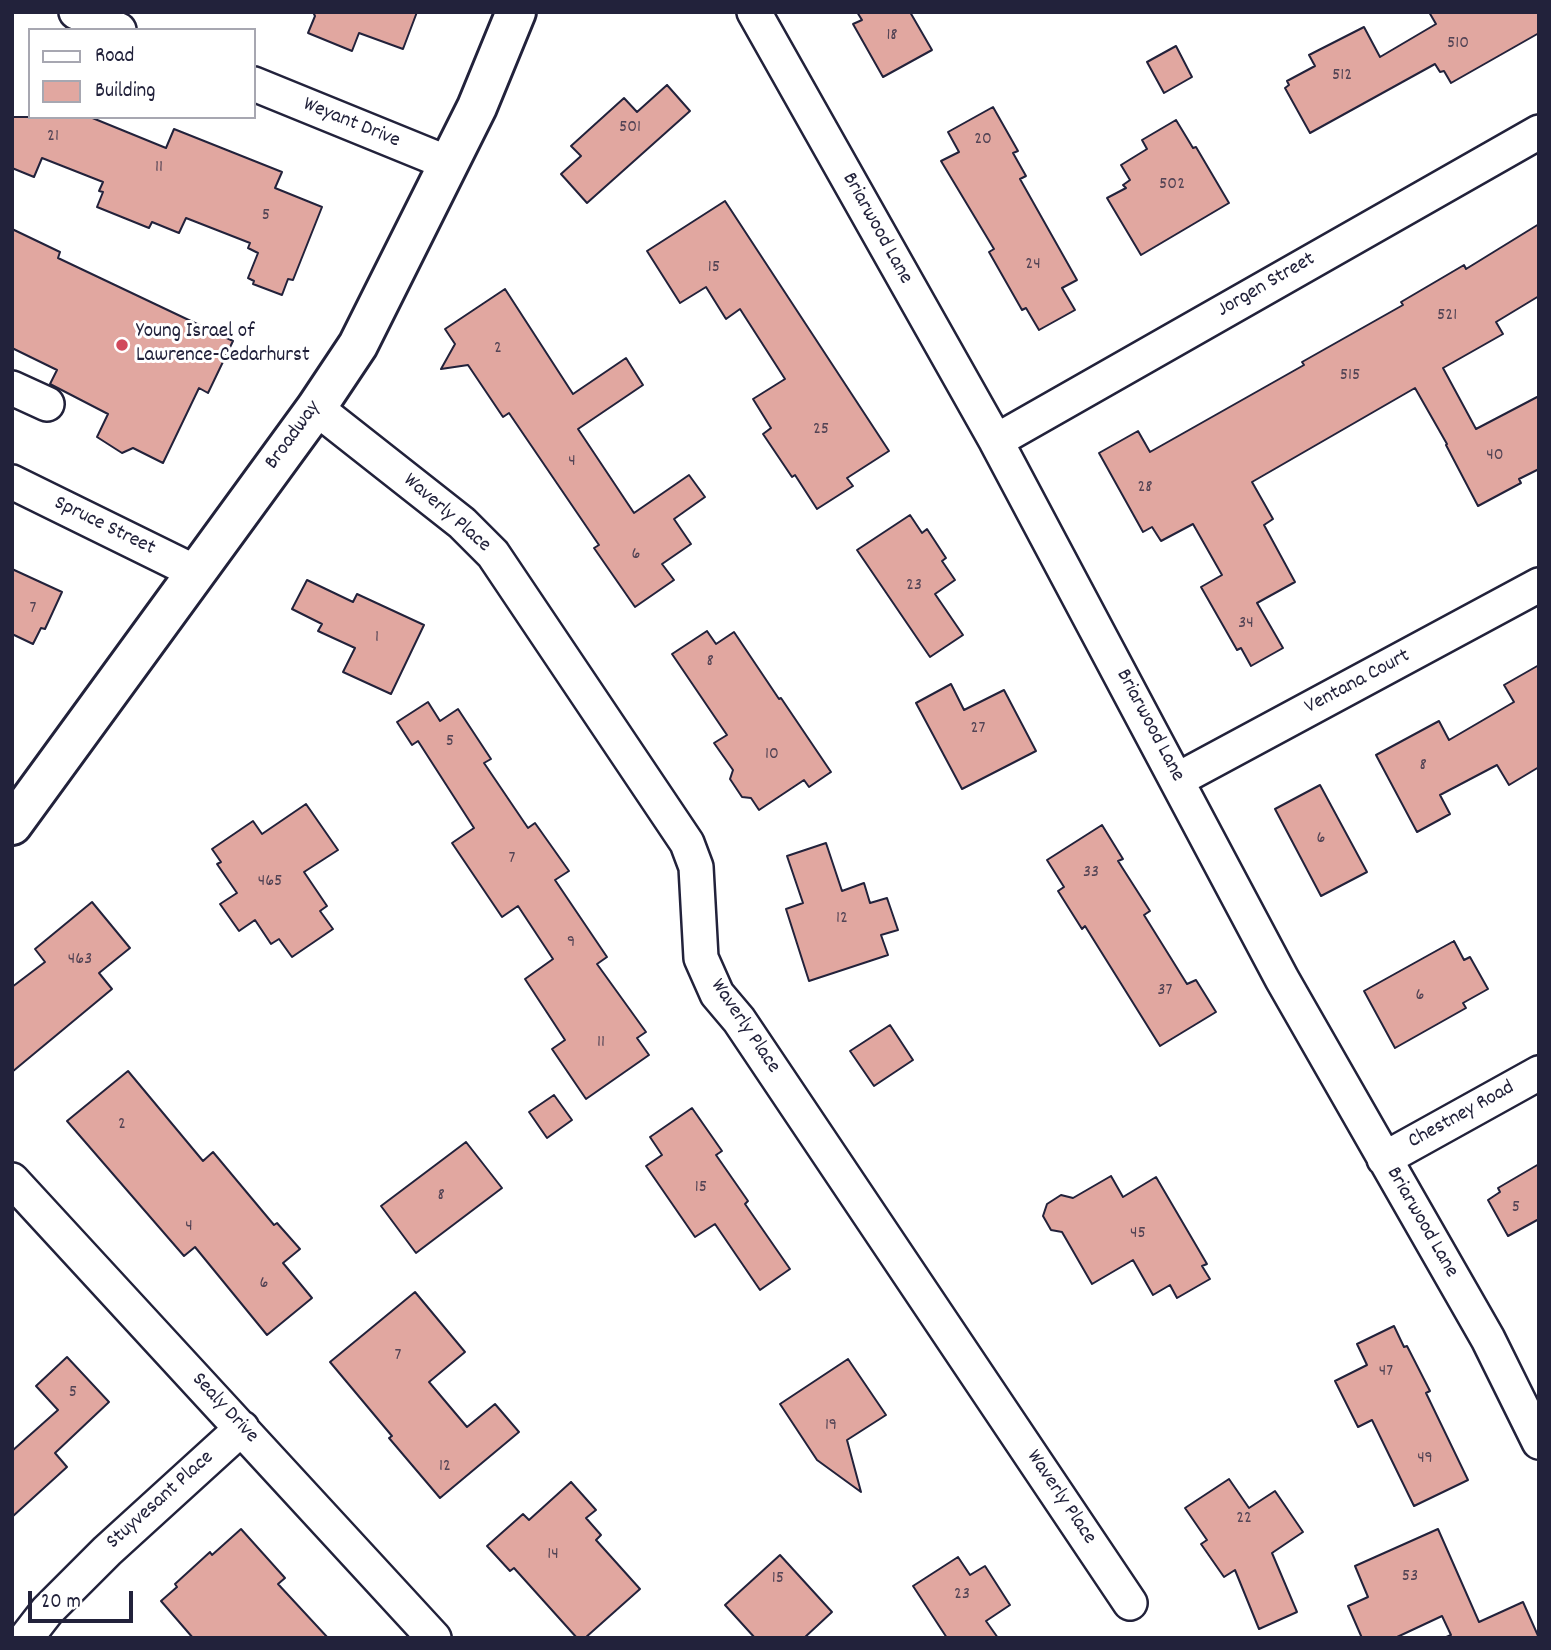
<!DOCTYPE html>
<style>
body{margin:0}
#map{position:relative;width:1551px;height:1650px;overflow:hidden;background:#fff;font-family:Dekko,sans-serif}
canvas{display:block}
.frame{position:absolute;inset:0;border:14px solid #22223b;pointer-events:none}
.legend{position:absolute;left:28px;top:28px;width:228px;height:91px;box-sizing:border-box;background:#fff;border:2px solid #a7a7b1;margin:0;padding:9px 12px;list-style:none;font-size:21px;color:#22223b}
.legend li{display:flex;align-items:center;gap:14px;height:35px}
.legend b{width:35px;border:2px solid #a7a7b1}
.scale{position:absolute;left:28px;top:1591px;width:105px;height:32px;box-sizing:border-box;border:4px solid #22223b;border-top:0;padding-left:9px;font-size:21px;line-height:24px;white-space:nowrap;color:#22223b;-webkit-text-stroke:5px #fff;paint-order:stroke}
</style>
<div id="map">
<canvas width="1551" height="1650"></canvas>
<div class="frame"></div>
<ul class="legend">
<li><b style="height:9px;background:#fff"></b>Road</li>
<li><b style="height:19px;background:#e1a7a0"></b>Building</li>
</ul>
<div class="scale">20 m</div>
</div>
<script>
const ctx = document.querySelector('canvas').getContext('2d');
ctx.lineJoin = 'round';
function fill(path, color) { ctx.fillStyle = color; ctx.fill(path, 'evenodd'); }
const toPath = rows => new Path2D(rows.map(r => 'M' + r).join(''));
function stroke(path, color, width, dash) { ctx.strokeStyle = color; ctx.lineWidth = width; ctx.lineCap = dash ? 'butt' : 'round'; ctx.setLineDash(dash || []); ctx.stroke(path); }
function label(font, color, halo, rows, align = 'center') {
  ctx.font = font + ' Dekko,sans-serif'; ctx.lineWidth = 6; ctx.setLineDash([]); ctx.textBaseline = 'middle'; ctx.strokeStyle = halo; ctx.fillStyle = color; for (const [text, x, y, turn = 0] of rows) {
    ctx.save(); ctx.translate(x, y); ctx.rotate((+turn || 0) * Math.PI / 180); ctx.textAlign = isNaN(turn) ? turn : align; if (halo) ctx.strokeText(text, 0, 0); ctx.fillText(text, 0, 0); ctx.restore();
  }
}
const building = toPath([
 [313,12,417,12,403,49,359,33,352,51,308,33,315,16,313,12],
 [857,12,910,12,932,50,883,77,853,24,862,20,857,12],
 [1429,12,1539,12,1539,33,1451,83,1444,71,1440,72,1435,64,1310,133,1285,88,1289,85,1287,81,1315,66,1309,55,1364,27,1380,57,1436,24,1429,12],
 [1176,46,1192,77,1164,93,1147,62,1176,46],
 [667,85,690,111,587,203,561,174,581,156,571,146,624,98,637,112,667,85],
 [993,107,1018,151,1013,153,1026,176,1020,179,1077,280,1062,288,1075,310,1039,330,1026,308,1022,310,989,252,994,249,941,161,959,152,948,132,993,107],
 [12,117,90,117,166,148,174,129,282,172,275,188,322,207,293,280,288,279,282,295,253,284,254,281,248,278,258,253,248,248,250,243,186,218,179,233,152,222,149,228,97,207,103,192,99,191,103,182,42,158,34,177,12,168,12,117],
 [1176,120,1193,148,1196,147,1229,203,1141,255,1107,198,1126,188,1123,185,1130,180,1121,165,1147,149,1142,140,1176,120],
 [725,201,889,451,847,478,853,486,817,509,795,475,792,477,763,434,771,428,753,399,785,379,740,309,726,319,706,287,680,303,647,251,725,201],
 [1539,224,1539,296,1496,322,1503,334,1443,368,1476,429,1539,396,1539,469,1519,479,1521,483,1478,506,1446,445,1447,444,1415,388,1252,482,1273,519,1264,525,1295,582,1257,603,1283,648,1251,666,1241,648,1237,650,1201,587,1222,575,1193,524,1161,541,1152,527,1143,532,1099,453,1138,431,1150,452,1304,365,1302,362,1403,305,1401,302,1464,265,1466,269,1539,224],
 [12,229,60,252,58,258,233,341,208,393,199,388,163,463,133,448,122,453,97,437,108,414,50,384,57,370,12,348,12,229],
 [505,289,573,394,626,358,643,385,578,429,634,513,689,475,705,497,674,519,691,544,662,564,674,580,635,607,594,548,599,545,509,413,503,417,468,365,441,369,455,344,445,329,505,289],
 [910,515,922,533,927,529,946,558,942,561,955,580,935,594,963,635,930,657,857,550,910,515],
 [12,569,62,592,45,629,41,628,33,644,12,634,12,569],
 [307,580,353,602,357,594,424,625,391,694,343,672,355,648,318,631,322,624,292,609,307,580],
 [707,631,716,644,734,632,779,699,781,698,831,772,809,787,804,780,759,810,751,798,742,797,730,779,733,770,714,743,727,735,672,654,707,631],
 [1539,665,1539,767,1509,785,1497,765,1440,795,1450,814,1417,832,1376,755,1439,721,1449,740,1514,702,1504,685,1539,665],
 [951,684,964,710,1004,690,1036,751,962,789,916,703,951,684],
 [428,702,440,721,458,709,491,759,484,763,528,828,535,823,569,871,555,880,607,957,597,964,646,1032,637,1038,649,1055,586,1099,552,1049,565,1040,525,979,553,959,518,906,502,917,452,843,474,828,418,741,412,745,397,722,428,702],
 [1320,785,1367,872,1321,896,1275,809,1320,785],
 [306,804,338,850,304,872,327,906,320,911,333,929,292,957,279,939,271,944,255,920,239,931,220,904,237,893,217,864,221,862,212,849,253,821,262,834,306,804],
 [1102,825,1123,859,1118,861,1150,911,1144,915,1187,984,1196,980,1216,1012,1160,1046,1085,926,1082,929,1058,891,1064,887,1047,860,1102,825],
 [826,843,842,891,864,883,870,903,887,898,898,930,881,935,888,955,809,981,786,909,803,903,787,856,826,843],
 [92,902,130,948,99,973,112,989,12,1072,12,987,45,962,35,949,92,902],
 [1454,941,1464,960,1470,957,1488,989,1463,1003,1466,1008,1395,1048,1364,991,1454,941],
 [890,1025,913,1060,874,1086,850,1051,890,1025],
 [128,1071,203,1161,213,1152,274,1225,277,1223,300,1249,283,1263,312,1298,267,1335,195,1247,184,1256,67,1121,128,1071],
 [554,1095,572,1120,547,1138,529,1112,554,1095],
 [692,1108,722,1151,716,1155,748,1201,745,1204,790,1269,760,1290,715,1224,695,1237,646,1166,662,1155,650,1137,692,1108],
 [466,1142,502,1188,416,1253,381,1206,466,1142],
 [1539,1164,1539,1219,1508,1236,1488,1200,1500,1192,1498,1188,1539,1164],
 [1111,1176,1123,1197,1156,1177,1207,1264,1202,1266,1210,1279,1177,1298,1170,1285,1153,1295,1133,1260,1092,1284,1062,1232,1051,1230,1043,1216,1047,1204,1061,1195,1073,1198,1111,1176],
 [415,1292,465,1352,429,1382,467,1427,495,1404,519,1432,440,1498,389,1438,392,1436,330,1362,415,1292],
 [1394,1326,1404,1347,1407,1346,1430,1391,1426,1393,1468,1480,1414,1506,1372,1420,1358,1427,1335,1381,1367,1365,1357,1344,1394,1326],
 [67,1357,109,1402,55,1453,67,1467,12,1517,12,1451,58,1410,36,1386,67,1357],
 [848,1359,886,1415,847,1440,861,1492,817,1460,780,1404,848,1359],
 [1229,1479,1249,1508,1275,1491,1303,1532,1272,1553,1297,1612,1259,1629,1235,1570,1224,1577,1201,1544,1207,1540,1185,1508,1229,1479],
 [571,1482,596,1510,586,1518,601,1535,596,1540,640,1589,585,1638,577,1638,514,1568,510,1571,487,1546,523,1514,529,1520,571,1482],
 [241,1529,285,1578,278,1584,328,1638,193,1638,161,1601,177,1587,175,1584,210,1552,212,1555,241,1529],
 [1438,1529,1479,1622,1523,1602,1539,1638,1444,1638,1451,1635,1442,1616,1395,1638,1362,1638,1348,1606,1368,1597,1355,1566,1438,1529],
 [780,1555,832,1612,804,1638,755,1638,725,1605,780,1555],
 [958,1557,970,1575,985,1566,1010,1605,986,1621,998,1638,947,1638,913,1586,958,1557]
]);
fill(building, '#e1a7a0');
stroke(building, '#22223b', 2);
const minor = toPath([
 [76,12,119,30],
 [754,12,996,441,1282,979,1488,1339,1539,1442],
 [254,84,448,163],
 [12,388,47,404],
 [316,408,462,523,493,554,687,843,696,867,701,958,717,994,739,1020,1130,1603],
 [996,441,1539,132],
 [12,482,195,572],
 [1177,780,1539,585],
 [1384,1159,1539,1073],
 [12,1180,434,1638],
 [26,1638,47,1611,107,1551,242,1428]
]);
const major = toPath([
 [12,825,316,408,358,345,477,107,516,12]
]);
stroke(minor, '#22223b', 38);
stroke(major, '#22223b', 44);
stroke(minor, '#fff', 33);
stroke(major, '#fff', 38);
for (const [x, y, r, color] of [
 [122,345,7,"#d1495b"]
]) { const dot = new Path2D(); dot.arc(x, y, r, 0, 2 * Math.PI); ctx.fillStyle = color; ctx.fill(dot); stroke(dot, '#fff', 2.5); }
label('18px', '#524354', null, [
 ["18",892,37],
 ["510",1458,45],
 ["512",1342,77],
 ["501",630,129],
 ["21",53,138],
 ["20",983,141],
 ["11",159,169],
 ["502",1172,186],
 ["5",266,217],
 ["24",1033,266],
 ["15",714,269],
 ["521",1447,317],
 ["2",498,350],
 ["515",1350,377],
 ["25",821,431],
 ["40",1495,457],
 ["4",572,463],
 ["28",1145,489],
 ["6",636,556],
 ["23",914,587],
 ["7",33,610],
 ["34",1246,625],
 ["1",377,639],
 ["8",710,663],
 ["27",978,730],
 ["5",450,743],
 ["10",772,756],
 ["8",1423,767],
 ["6",1321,840],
 ["7",512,860],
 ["33",1091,874],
 ["465",270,883],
 ["12",842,920],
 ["9",571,944],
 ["463",80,961],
 ["37",1165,992],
 ["6",1420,997],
 ["11",601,1044],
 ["2",122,1126],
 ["15",701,1189],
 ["8",441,1197],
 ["5",1516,1209],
 ["4",189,1228],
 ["45",1138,1235],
 ["6",264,1285],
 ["7",398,1357],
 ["47",1386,1373],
 ["5",73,1394],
 ["19",831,1427],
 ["49",1425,1460],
 ["12",445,1468],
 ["22",1244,1520],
 ["14",553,1556],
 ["53",1410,1578],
 ["15",778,1580],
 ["23",962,1596]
]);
label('21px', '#22223b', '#fff', [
 ["Weyant Drive",351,124,22],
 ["Briarwood Lane",876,229,61],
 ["Jorgen Street",1267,286,-30],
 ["Broadway",294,436,-54],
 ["Waverly Place",446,514,41],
 ["Spruce Street",104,527,26],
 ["Ventana Court",1358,683,-28],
 ["Briarwood Lane",1149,726,62],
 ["Waverly Place",744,1027,56],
 ["Chestney Road",1462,1116,-29],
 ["Briarwood Lane",1421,1223,60],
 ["Sealy Drive",224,1409,47],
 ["Waverly Place",1060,1498,56],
 ["Stuyvesant Place",161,1501,-42]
]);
label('21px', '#22223b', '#fff', [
 ["Young Israel of",136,333],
 ["Lawrence-Cedarhurst",136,357]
], 'left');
</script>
